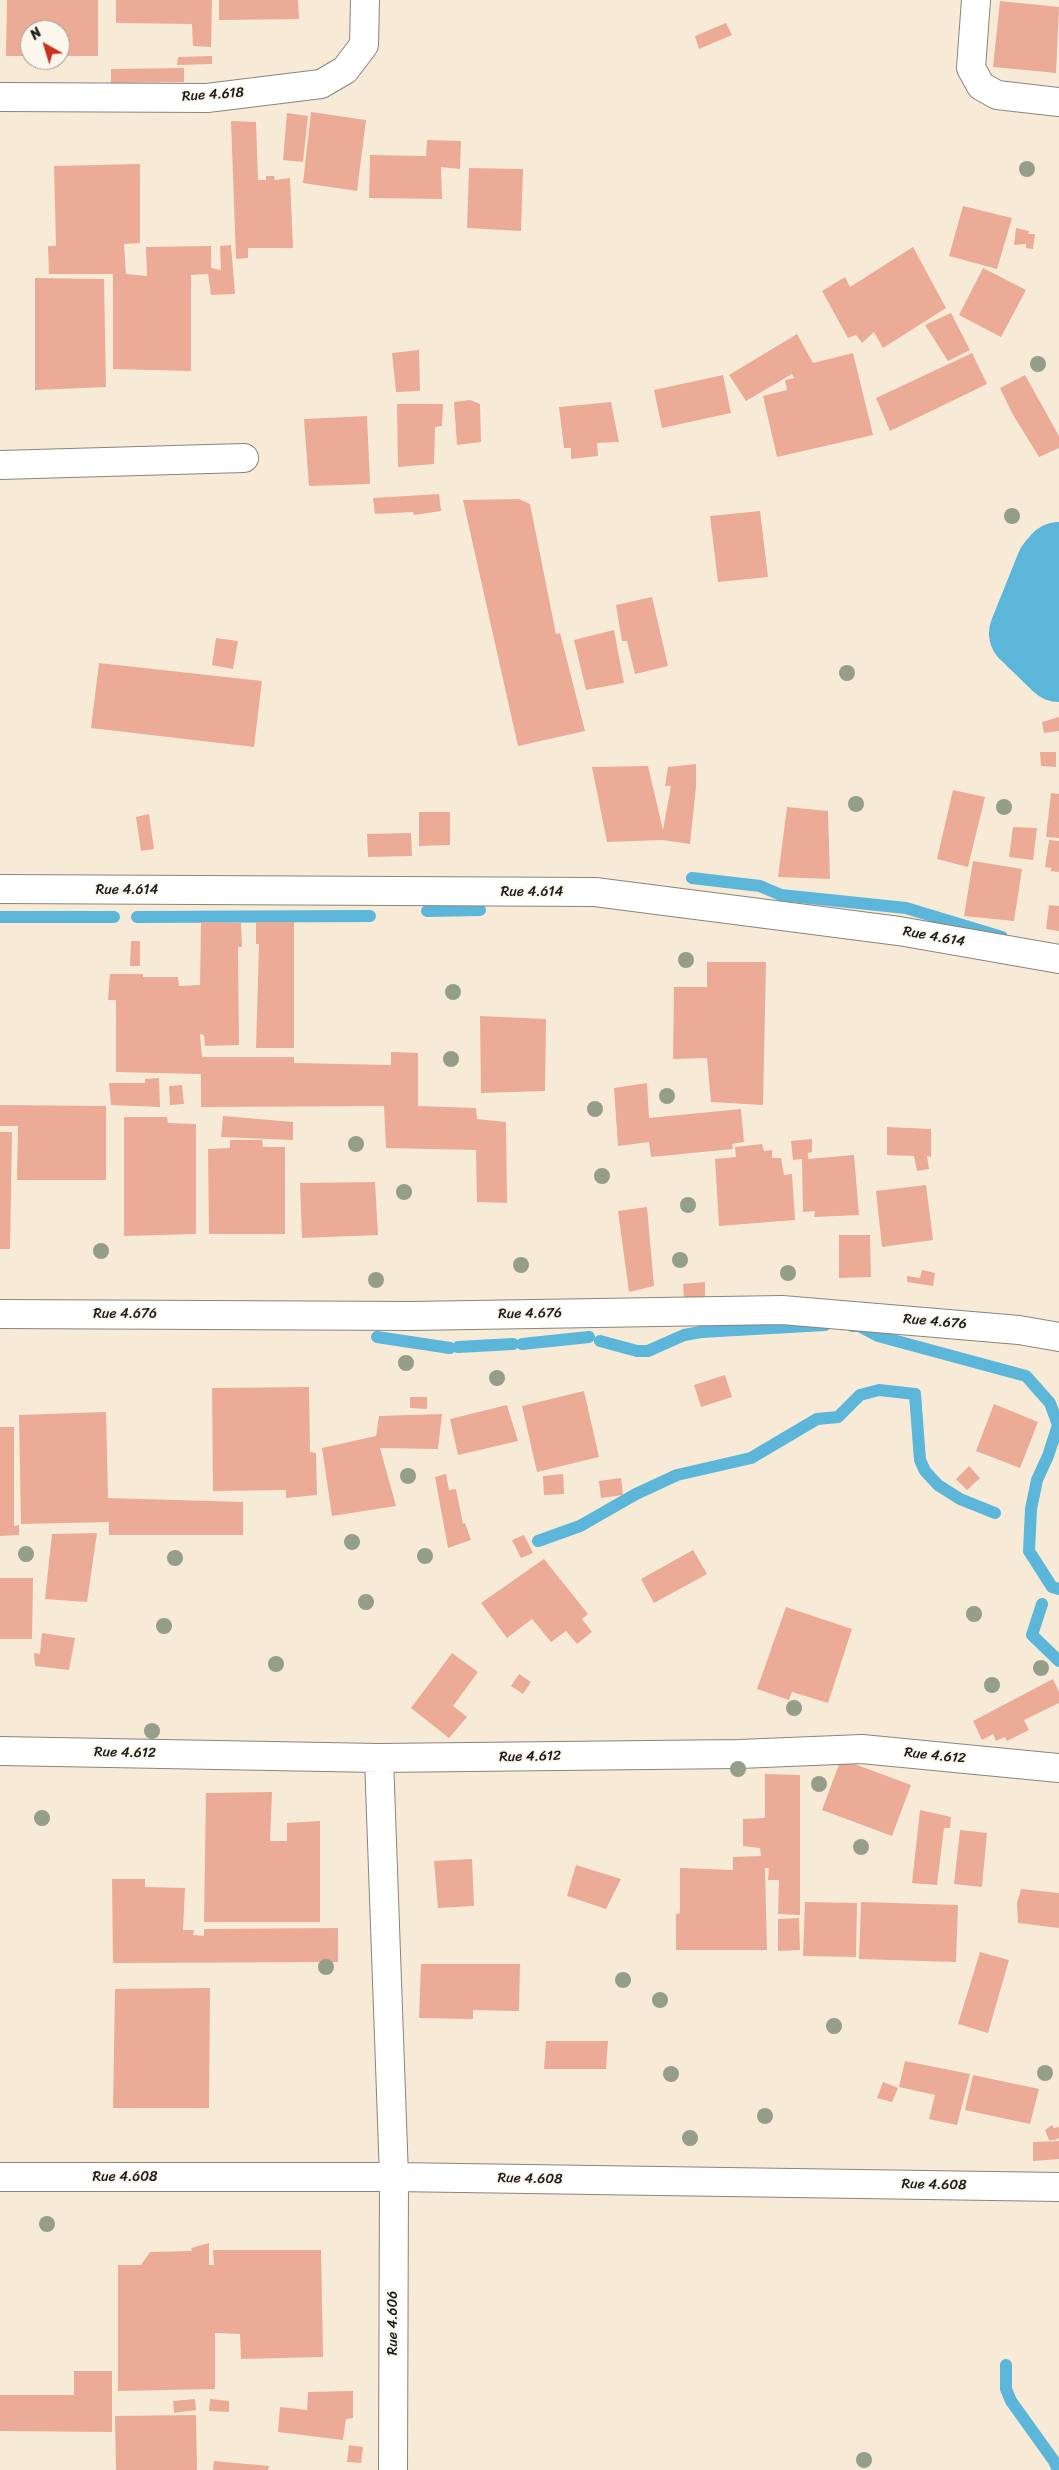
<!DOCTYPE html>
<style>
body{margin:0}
#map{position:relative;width:1059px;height:2470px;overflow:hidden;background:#f7ebd7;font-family:Sriracha,sans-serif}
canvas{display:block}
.north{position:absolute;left:20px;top:20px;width:50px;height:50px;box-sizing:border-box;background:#fbf7ec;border:1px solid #a29f99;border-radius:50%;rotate:321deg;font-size:14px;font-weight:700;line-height:20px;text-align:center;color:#1c1c1c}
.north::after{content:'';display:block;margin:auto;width:18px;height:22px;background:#c8321e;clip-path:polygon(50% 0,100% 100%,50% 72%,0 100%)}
</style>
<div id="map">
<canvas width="1059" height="2470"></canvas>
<div class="north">N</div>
</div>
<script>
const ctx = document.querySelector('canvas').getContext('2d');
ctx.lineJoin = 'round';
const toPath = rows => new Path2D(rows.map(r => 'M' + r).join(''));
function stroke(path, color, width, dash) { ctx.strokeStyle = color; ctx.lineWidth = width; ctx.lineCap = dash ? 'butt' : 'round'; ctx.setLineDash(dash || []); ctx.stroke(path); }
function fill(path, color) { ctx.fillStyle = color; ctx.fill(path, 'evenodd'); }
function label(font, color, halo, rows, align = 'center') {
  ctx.font = font + ' Sriracha,sans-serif'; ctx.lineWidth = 4; ctx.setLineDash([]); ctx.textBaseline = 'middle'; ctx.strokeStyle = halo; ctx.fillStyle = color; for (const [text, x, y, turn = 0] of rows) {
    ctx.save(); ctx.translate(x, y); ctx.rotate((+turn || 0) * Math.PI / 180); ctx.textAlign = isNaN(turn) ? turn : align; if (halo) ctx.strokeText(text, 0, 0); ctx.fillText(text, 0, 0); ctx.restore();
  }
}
stroke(toPath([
 [692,878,760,886,781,895,906,908,1002,937],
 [427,911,480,910],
 [0,917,114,917],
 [137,917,370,916],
 [852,1326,859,1326,878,1336,1026,1376,1050,1403,1058,1425,1048,1456,1037,1480,1031,1509,1029,1551,1052,1587,1059,1589],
 [377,1337,450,1348],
 [600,1341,637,1351,648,1351,684,1335,701,1332,825,1325],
 [522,1344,589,1337],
 [458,1347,513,1344],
 [538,1541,580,1526,636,1494,677,1475,751,1458,817,1419,838,1417,860,1395,879,1390,915,1394,920,1460,925,1471,938,1485,960,1499,995,1513],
 [1042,1604,1032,1635,1059,1661],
 [1006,2365,1006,2389,1011,2401,1054,2461,1058,2470]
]), '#5bb6d9', 12);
stroke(toPath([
 [1059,559,1053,566,1026,633,1059,665]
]), '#5bb6d9', 74);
fill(toPath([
 [7,0,98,0,98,56,60,56,60,30,30,30,30,56,6,56],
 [116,0,212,0,211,47,193,46,192,24,116,23],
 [219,0,298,0,299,19,219,20],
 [1000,1,1059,7,1056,73,993,67],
 [726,23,732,35,699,49,695,36],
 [212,56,212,64,177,65,178,57],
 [184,68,184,82,111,83,111,69],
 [311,112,366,120,357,191,303,183],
 [287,113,308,116,303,162,283,160],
 [231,121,256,122,258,180,266,180,266,176,274,176,275,180,290,178,293,248,248,248,248,258,236,259],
 [427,140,461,141,460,169,441,167,442,199,369,198,370,155,426,156],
 [140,164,140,243,124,244,126,274,147,276,146,247,211,246,211,268,221,270,220,246,231,245,235,294,211,295,208,274,191,275,191,371,113,369,113,274,49,274,48,246,56,246,54,166],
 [469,168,523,169,521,231,467,228],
 [963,206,1012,218,997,269,949,256],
 [1016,228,1029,231,1028,234,1035,234,1033,249,1026,248,1026,244,1014,245],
 [913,247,946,308,883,348,874,332,862,343,856,335,848,338,822,291,845,277,850,287],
 [983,268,1026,290,1001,337,959,315],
 [35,278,104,279,106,387,35,390],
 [951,313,970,350,948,361,925,325],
 [797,334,813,363,853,353,873,435,777,457,763,396,787,390,785,380,794,378,792,374,746,401,729,375],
 [419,350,420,391,396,392,392,353],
 [972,353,987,384,890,431,876,398],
 [723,375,731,413,662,428,654,390],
 [1025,375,1059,436,1059,448,1039,457,1012,413,1000,388],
 [470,400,480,404,481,442,457,445,454,402],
 [611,402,619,442,597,443,598,456,571,459,571,448,564,448,559,407],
 [397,404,443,404,442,426,435,427,434,464,398,467],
 [367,416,370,484,309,486,304,419],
 [439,494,441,511,414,515,413,512,375,514,373,498],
 [519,499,530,504,556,634,560,633,585,731,518,746,463,500],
 [760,511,768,577,718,582,710,516],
 [652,597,668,666,635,674,627,641,622,641,616,605],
 [614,630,624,683,586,690,574,640],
 [216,638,238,641,233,669,212,665],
 [99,663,262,681,254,747,91,728],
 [1059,717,1059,731,1044,733,1042,722],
 [1040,752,1056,752,1056,767,1041,766],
 [696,764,696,787,690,844,663,840,607,842,592,767,648,766,663,830,671,786,665,786,668,767],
 [953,790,985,797,968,867,937,859],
 [1051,793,1059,794,1059,838,1046,837],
 [787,807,828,811,830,879,778,877],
 [419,812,450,812,450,845,419,846],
 [149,814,154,849,141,851,136,817],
 [1013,827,1037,828,1033,860,1009,857],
 [411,833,412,856,368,857,367,834],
 [1049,840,1059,841,1059,872,1050,871,1052,868,1045,867],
 [973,861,1022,869,1014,921,964,916],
 [1049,905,1059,906,1059,931,1046,929],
 [201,922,241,923,242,947,238,947,239,1045,205,1046,204,1035,200,1034,202,1057,294,1057,294,1063,391,1065,391,1052,418,1053,418,1106,476,1108,477,1119,506,1122,507,1203,477,1202,476,1150,386,1148,384,1106,201,1107,201,1074,116,1072,116,1000,108,1000,110,974,143,974,143,977,178,977,179,986,200,985],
 [256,922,294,922,294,1048,256,1048,259,944,256,944],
 [131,941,140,941,140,966,130,966],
 [707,962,766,962,763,1105,711,1102,707,1058,673,1059,674,987,707,987],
 [480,1016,546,1019,545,1091,481,1093],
 [159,1078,160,1107,111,1105,109,1083,145,1083,145,1079],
 [647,1083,649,1118,741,1109,744,1142,732,1144,733,1149,651,1157,649,1142,618,1146,614,1088],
 [182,1085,184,1104,170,1105,169,1086],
 [0,1105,106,1106,106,1180,17,1180,18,1126,0,1126],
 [223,1116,293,1122,293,1140,221,1137],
 [124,1117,167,1117,168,1123,196,1124,196,1234,124,1236],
 [887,1127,931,1129,931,1157,927,1156,929,1169,917,1171,914,1156,887,1155],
 [0,1132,12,1132,10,1249,0,1249],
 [812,1139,812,1152,808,1153,808,1159,854,1155,859,1215,814,1217,815,1211,803,1212,802,1159,793,1160,791,1141],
 [230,1140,262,1140,263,1147,285,1147,285,1234,209,1234,208,1149,230,1148],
 [762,1144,764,1151,772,1150,772,1158,781,1158,784,1175,792,1174,795,1220,719,1226,715,1159,736,1157,735,1147],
 [375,1182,378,1235,302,1238,300,1183],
 [926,1185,933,1240,882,1247,876,1191],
 [647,1207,654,1286,629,1292,618,1211],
 [839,1235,870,1235,871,1277,839,1278],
 [922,1270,935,1273,933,1286,907,1282,907,1276,920,1278],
 [705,1282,705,1298,684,1300,683,1284],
 [725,1375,732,1397,701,1407,694,1385],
 [309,1387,310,1452,316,1453,317,1495,286,1498,286,1490,213,1491,212,1388],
 [584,1391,599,1457,537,1472,522,1406],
 [410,1397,427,1397,427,1409,410,1408],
 [994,1404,1038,1422,1020,1468,976,1451],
 [507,1405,518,1441,458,1455,450,1419],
 [106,1412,108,1498,243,1502,243,1535,109,1535,109,1522,21,1524,19,1415],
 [442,1414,438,1449,380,1448,396,1506,332,1516,322,1448,376,1436,379,1416],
 [0,1427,14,1427,14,1526,19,1525,19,1535,0,1536],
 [969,1466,980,1478,967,1490,956,1479],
 [446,1474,449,1490,456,1489,463,1524,465,1523,471,1540,448,1548,435,1477],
 [563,1474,564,1494,544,1495,543,1476],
 [621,1478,623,1495,601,1498,599,1481],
 [97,1533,87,1602,45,1599,52,1534],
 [524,1535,533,1553,521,1558,512,1540],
 [693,1550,707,1574,654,1603,641,1579],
 [544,1559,588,1614,582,1619,592,1632,577,1644,566,1631,551,1642,532,1619,507,1638,481,1603],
 [0,1578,33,1578,32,1639,0,1639],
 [786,1607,852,1629,828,1703,792,1692,789,1700,757,1689],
 [42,1633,75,1638,69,1670,35,1666,34,1653,40,1654],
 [452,1653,478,1672,453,1706,467,1717,449,1738,411,1708],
 [519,1674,531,1682,523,1694,511,1686],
 [1053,1679,1059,1692,1059,1703,1024,1720,1029,1730,1007,1741,1005,1737,996,1741,993,1734,982,1740,973,1721],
 [841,1759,911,1785,892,1836,822,1810],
 [765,1774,800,1775,800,1915,778,1914,779,1880,768,1880,769,1868,765,1868,767,1950,676,1950,676,1914,680,1913,680,1868,733,1870,733,1857,761,1856,760,1848,743,1846,743,1819,765,1818],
 [272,1792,270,1841,287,1841,287,1823,320,1821,320,1922,204,1922,206,1793],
 [920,1810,951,1817,950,1828,944,1828,937,1885,912,1883],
 [960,1830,987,1833,982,1887,954,1884],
 [472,1859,474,1906,438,1908,434,1861],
 [576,1865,621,1879,606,1909,567,1896],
 [112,1879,145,1879,145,1887,185,1888,183,1930,194,1930,193,1935,204,1936,204,1929,338,1928,338,1962,113,1963],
 [1021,1889,1059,1893,1059,1928,1018,1923,1017,1903],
 [805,1902,857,1903,856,1957,803,1956],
 [861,1902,958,1905,956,1962,859,1959],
 [799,1918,800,1950,778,1951,778,1919],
 [980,1952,1009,1960,988,2033,958,2024],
 [421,1964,520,1964,519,2011,473,2010,473,2019,419,2018],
 [210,1988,209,2108,113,2108,115,1989],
 [546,2041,608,2041,606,2069,544,2069],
 [905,2061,970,2074,957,2125,929,2119,935,2095,899,2087],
 [973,2075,1039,2089,1030,2124,965,2110],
 [883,2082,898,2088,892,2102,877,2098],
 [1052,2125,1054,2128,1059,2127,1059,2138,1055,2140,1049,2140,1045,2130],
 [1059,2141,1059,2159,1033,2161,1033,2142],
 [209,2243,209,2265,214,2265,213,2250,321,2250,323,2357,241,2359,240,2334,215,2333,215,2389,118,2391,118,2265,141,2265,150,2252,192,2251,191,2248],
 [74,2371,112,2371,112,2432,0,2431,0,2395,74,2395],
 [353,2391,353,2418,346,2419,343,2440,278,2432,280,2407,307,2410,308,2392],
 [195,2399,196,2410,174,2413,173,2401],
 [210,2399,229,2401,229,2412,209,2411],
 [196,2415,197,2470,116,2470,115,2416],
 [349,2445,363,2447,361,2463,347,2462],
 [214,2461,269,2466,268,2470,213,2470]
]), '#ecab96');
const street = toPath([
 [976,0,971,68,981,86,997,95,1059,102],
 [0,97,207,98,321,84,345,70,364,45,365,0],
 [0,465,244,458],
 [0,889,595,892,899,931,1059,959],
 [0,1314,411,1316,782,1310,1019,1330,1059,1337],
 [0,1751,379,1758,739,1754,862,1749,1059,1768],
 [379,1758,394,2177,393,2470],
 [0,2177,394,2177,1059,2187]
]);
stroke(street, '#8a847a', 30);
stroke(street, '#fff', 28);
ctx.fillStyle = '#959e88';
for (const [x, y] of [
 [1027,169],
 [1038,364],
 [1012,516],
 [847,673],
 [856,804],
 [1004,807],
 [686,960],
 [453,992],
 [451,1059],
 [667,1096],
 [595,1109],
 [356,1144],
 [602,1176],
 [404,1192],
 [688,1205],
 [101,1251],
 [680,1260],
 [521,1265],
 [788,1273],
 [376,1280],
 [406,1363],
 [497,1378],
 [408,1476],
 [352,1542],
 [26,1554],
 [425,1556],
 [175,1558],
 [366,1602],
 [974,1614],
 [164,1626],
 [276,1664],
 [1041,1668],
 [992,1685],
 [794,1708],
 [152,1731],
 [738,1769],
 [819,1784],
 [42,1818],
 [861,1847],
 [326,1967],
 [623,1980],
 [660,2000],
 [834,2026],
 [1045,2073],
 [671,2074],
 [765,2116],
 [690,2138],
 [47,2224],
 [864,2460]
]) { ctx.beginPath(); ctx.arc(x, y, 8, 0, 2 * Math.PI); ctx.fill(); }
label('14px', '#1c1c1c', '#fbf7ec', [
 ["Rue 4.618",213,95,-4],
 ["Rue 4.614",127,890],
 ["Rue 4.614",532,892],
 ["Rue 4.614",934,937,10],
 ["Rue 4.676",125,1314],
 ["Rue 4.676",530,1314,-1],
 ["Rue 4.676",935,1322,5],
 ["Rue 4.612",125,1753,1],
 ["Rue 4.612",935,1756,6],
 ["Rue 4.612",530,1757,-1],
 ["Rue 4.608",125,2177],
 ["Rue 4.608",530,2179,1],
 ["Rue 4.608",934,2185,1],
 ["Rue 4.606",393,2323,-90]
]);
</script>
